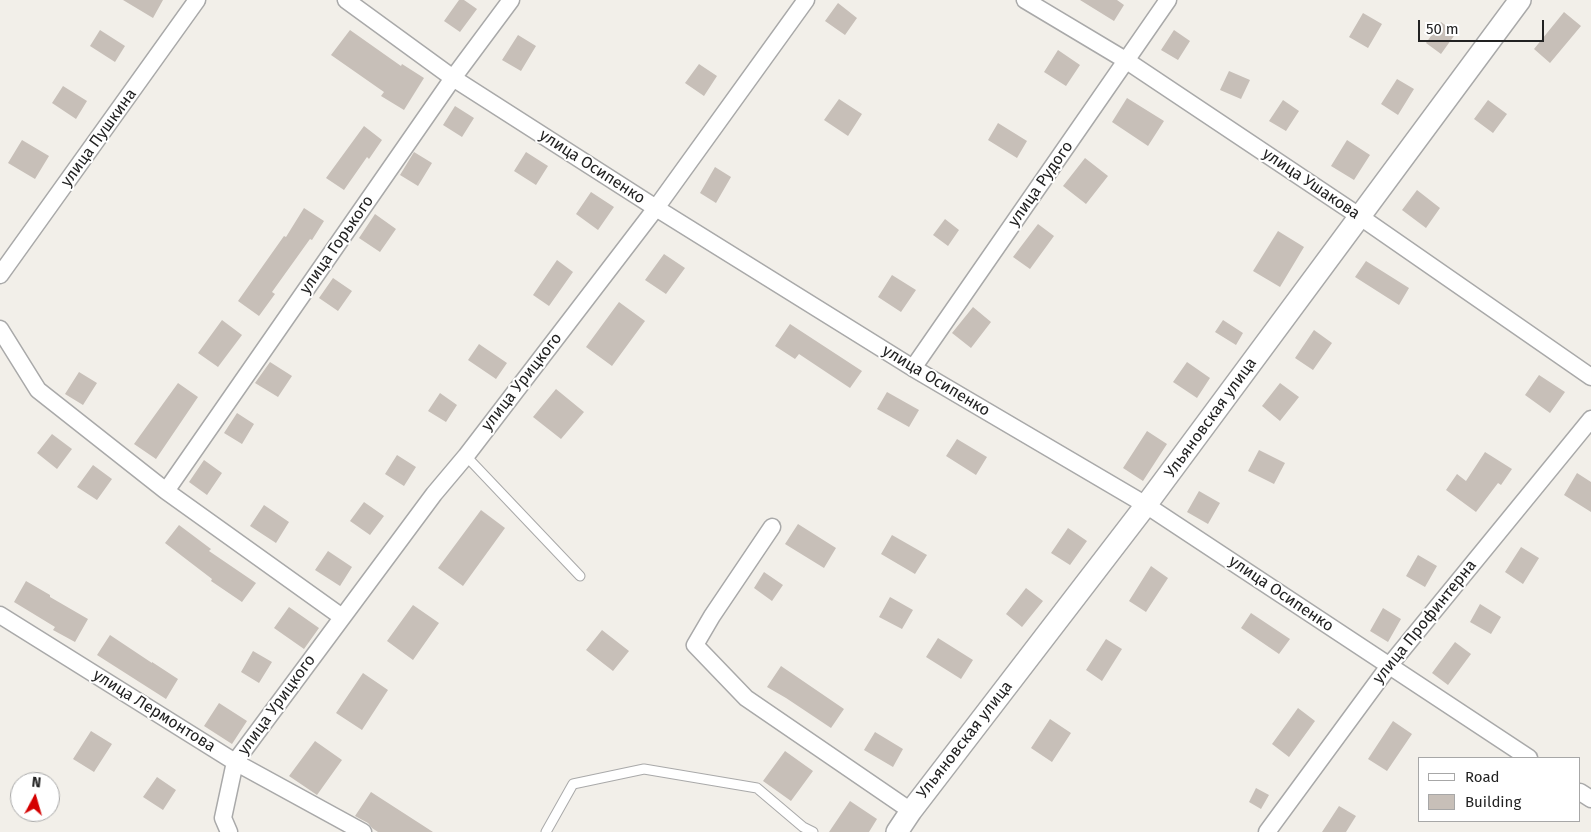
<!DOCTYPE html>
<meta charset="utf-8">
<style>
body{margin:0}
#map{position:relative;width:1591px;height:832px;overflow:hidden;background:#f2efe9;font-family:"Fira Sans",sans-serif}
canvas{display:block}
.legend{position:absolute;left:1418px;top:757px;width:162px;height:65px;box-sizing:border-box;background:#fff;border:1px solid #a7a7a7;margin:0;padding:6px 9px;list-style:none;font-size:15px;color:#222}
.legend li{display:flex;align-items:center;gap:10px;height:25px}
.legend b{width:25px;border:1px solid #a7a7a7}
.north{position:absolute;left:10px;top:772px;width:50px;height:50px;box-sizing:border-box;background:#fff;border:1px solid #a7a7a7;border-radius:50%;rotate:6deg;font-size:14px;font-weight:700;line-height:20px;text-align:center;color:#222}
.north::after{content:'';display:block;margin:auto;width:18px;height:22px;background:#d40000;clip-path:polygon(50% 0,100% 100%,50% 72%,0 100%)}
.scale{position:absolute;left:1418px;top:20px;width:126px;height:22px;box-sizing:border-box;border:2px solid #222;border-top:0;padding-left:6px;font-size:15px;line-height:18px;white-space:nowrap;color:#222;-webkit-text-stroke:4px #fff;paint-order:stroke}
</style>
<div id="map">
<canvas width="1591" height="832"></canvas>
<ul class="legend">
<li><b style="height:6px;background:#fff"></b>Road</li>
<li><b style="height:14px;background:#c7bfb8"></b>Building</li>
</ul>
<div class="north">N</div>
<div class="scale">50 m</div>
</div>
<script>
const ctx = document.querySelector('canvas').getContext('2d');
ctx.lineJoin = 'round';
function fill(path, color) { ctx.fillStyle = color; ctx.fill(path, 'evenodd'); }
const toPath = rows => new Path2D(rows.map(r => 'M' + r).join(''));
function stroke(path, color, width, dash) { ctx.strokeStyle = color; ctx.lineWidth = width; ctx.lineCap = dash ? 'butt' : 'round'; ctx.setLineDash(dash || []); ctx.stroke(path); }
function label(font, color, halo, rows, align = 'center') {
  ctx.font = font + ' "Fira Sans",sans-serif'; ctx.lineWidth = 4; ctx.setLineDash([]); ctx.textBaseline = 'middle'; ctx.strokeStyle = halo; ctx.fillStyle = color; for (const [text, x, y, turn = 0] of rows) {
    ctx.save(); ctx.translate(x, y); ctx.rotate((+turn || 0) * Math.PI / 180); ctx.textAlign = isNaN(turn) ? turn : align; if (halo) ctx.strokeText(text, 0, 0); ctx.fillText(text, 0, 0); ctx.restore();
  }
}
fill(toPath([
 [123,0,163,0,153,18],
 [459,0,464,0,477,9,460,32,444,21],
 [1080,0,1117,0,1124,5,1114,21],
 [838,3,857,18,845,35,825,21],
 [1564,12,1581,26,1550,63,1534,49],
 [1363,13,1382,24,1368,48,1349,37],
 [1441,22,1456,33,1441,54,1426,43],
 [100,30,125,46,115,62,90,46],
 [350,30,401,66,402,64,424,78,404,110,381,96,384,92,331,55],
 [1174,30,1190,41,1178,60,1161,50],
 [518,35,536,46,521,71,502,60],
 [1058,50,1080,65,1066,86,1044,72],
 [699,64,717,76,704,96,685,83],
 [1229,71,1250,80,1241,99,1220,90],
 [1397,79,1414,89,1398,115,1381,104],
 [63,86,87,101,76,119,52,103],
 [1127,98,1164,121,1148,146,1112,122],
 [839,99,862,114,848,136,824,120],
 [1283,100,1299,111,1286,131,1269,121],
 [1488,100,1507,114,1493,133,1474,119],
 [455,106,474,118,462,137,443,125],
 [998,123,1027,141,1017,158,988,140],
 [364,126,382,140,369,159,367,157,344,190,326,178],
 [22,140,49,156,35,179,8,163],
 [1347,140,1370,155,1354,180,1331,166],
 [414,152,432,163,418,186,400,175],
 [526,152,548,166,536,185,514,171],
 [1085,158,1108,176,1086,204,1063,186],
 [715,167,731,177,716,203,700,193],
 [1417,190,1440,208,1426,228,1402,210],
 [591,192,614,207,598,230,576,214],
 [304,208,324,221,312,240,310,239,272,292,275,294,259,316,238,301,284,236,286,237],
 [375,214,396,229,380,252,359,238],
 [945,219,959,230,948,246,933,235],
 [1038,224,1054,236,1030,269,1013,257],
 [1278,231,1304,247,1280,287,1253,271],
 [664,254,685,268,666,294,645,280],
 [557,260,573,272,549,306,533,295],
 [1366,261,1409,288,1399,305,1355,277],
 [892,275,916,290,901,312,878,297],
 [333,278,352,291,338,311,319,298],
 [619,302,645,321,612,366,586,347],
 [973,307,991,322,971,348,952,333],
 [222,320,242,335,218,367,198,353],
 [1223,320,1243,333,1236,345,1215,332],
 [790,324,862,371,850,388,799,354,795,359,775,346],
 [1314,330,1332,343,1313,370,1295,358],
 [479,344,507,363,496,379,468,360],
 [270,362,292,376,278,397,255,383],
 [1187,362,1210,378,1197,398,1173,382],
 [79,372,97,383,83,405,65,394],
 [1539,375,1565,392,1550,413,1525,395],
 [178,383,198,397,156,459,134,444],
 [1280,383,1299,397,1280,421,1262,406],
 [556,389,584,412,561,439,533,417],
 [887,392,919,410,909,427,877,409],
 [440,393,457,405,446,422,428,411],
 [237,413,254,424,242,444,224,433],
 [1147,431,1167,444,1143,481,1123,468],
 [52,434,72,449,57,469,37,453],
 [957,439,987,457,976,475,946,456],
 [1259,450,1285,463,1274,484,1248,471],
 [1485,452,1512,469,1501,485,1498,483,1476,512,1446,490,1457,474,1466,481],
 [397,455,416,467,404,486,385,474],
 [204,460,222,473,207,495,189,482],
 [93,465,112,479,97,500,77,487],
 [1577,473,1591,482,1591,512,1564,495],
 [1199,491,1220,503,1208,524,1187,512],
 [364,502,384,516,370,535,350,521],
 [264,505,289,522,276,543,250,526],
 [481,510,505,528,463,586,438,568],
 [798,524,836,548,824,568,785,544],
 [179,525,211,549,209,551,256,583,242,602,211,581,212,579,165,543],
 [1068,528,1087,541,1070,565,1051,553],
 [892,535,927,555,915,574,881,554],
 [1521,547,1539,558,1523,584,1505,572],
 [328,551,352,567,340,586,315,570],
 [1418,555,1437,566,1425,587,1406,576],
 [1151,566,1168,578,1146,612,1129,601],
 [764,572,783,585,772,601,754,588],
 [26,581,50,595,50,597,88,619,75,642,53,630,55,627,14,602],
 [1026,588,1043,601,1022,627,1006,614],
 [890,597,913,610,902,629,879,617],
 [1480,604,1501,617,1491,634,1470,622],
 [413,605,439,623,413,660,387,641],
 [289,607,319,628,304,649,274,628],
 [1383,608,1401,619,1388,642,1370,631],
 [1251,613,1290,639,1279,654,1241,628],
 [602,630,629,651,613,671,586,650],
 [110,635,152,663,152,662,178,679,166,699,97,655],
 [938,638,973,660,961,679,926,657],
 [1106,639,1122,649,1102,681,1086,670],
 [1455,642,1471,654,1448,685,1432,673],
 [253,651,272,662,259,683,241,672],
 [781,666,844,709,831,728,786,698,767,687],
 [363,673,388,690,362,730,336,713],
 [219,703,247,721,232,744,204,726],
 [1298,708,1315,721,1289,757,1272,744],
 [1050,719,1071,733,1052,762,1031,748],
 [1393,721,1412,734,1387,771,1368,759],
 [91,731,112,744,94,772,73,759],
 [875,732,903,749,893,767,864,750],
 [315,741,342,760,317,795,289,776],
 [785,751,813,771,791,801,763,781],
 [157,777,176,790,163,810,143,797],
 [1256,788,1269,795,1261,809,1249,802],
 [371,792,433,832,378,832,372,828,368,823,355,816],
 [850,801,877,819,869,832,829,832],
 [1339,806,1356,816,1346,832,1322,832]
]), '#c7bfb8');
const service = toPath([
 [466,456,580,576],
 [546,832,573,784,644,769,757,788,803,827,813,832]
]);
const minor = toPath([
 [346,0,453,78,656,208,913,368,1146,505,1529,758],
 [1025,0,1127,61,1359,216,1591,377],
 [0,275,197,0],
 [0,329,38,390,166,491,342,617],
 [913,368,1168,0],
 [166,491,453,78,511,0],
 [772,527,712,616,695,645,746,698,911,811],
 [0,615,235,762,363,832],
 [1580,792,1591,799],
 [229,832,223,818,235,762,434,494,466,456,656,208,806,0],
 [1267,832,1389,666,1591,419]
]);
const tertiary = toPath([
 [897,832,911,811,1146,505,1520,0]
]);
stroke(service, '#a9a9a9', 11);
stroke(minor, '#a9a9a9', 19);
stroke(tertiary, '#a9a9a9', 24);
stroke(service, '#fff', 9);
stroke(minor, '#fff', 16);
stroke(tertiary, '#fff', 21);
label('16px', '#222', '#fff', [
 ["улица Пушкина",99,138,-54],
 ["улица Осипенко",592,167,33],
 ["улица Рудого",1041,184,-55],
 ["улица Ушакова",1311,184,34],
 ["улица Горького",337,245,-55],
 ["улица Осипенко",936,381,31],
 ["улица Урицкого",522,382,-52],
 ["Ульяновская улица",1211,418,-54],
 ["улица Осипенко",1281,594,34],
 ["улица Профинтерна",1425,622,-51],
 ["улица Урицкого",277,705,-54],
 ["улица Лермонтова",154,711,32],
 ["Ульяновская улица",965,740,-52]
]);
</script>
